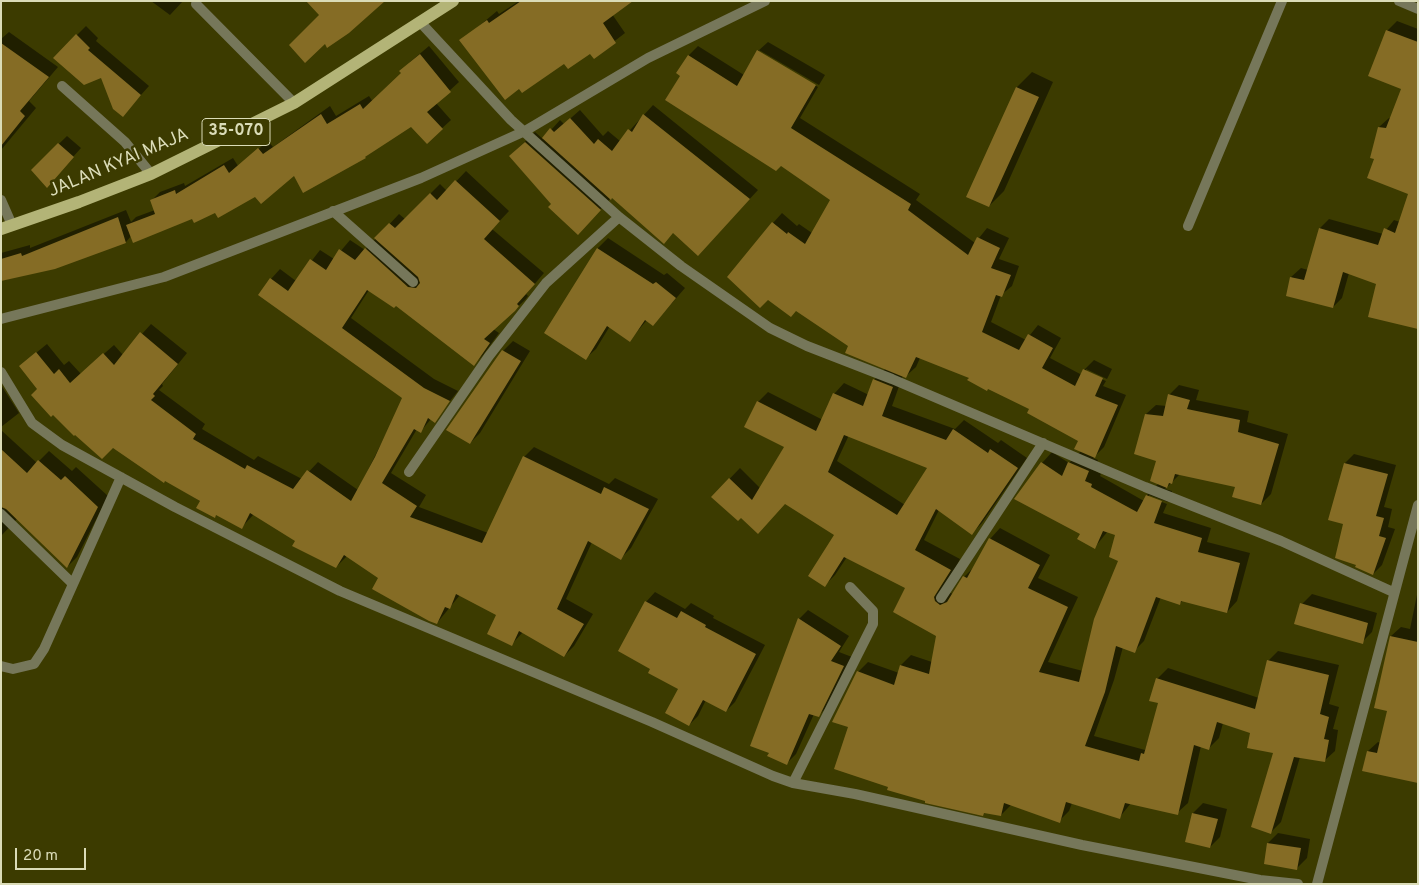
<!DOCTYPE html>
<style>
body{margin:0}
#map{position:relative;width:1419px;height:885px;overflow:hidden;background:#3c3b00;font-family:Overpass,sans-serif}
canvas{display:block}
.frame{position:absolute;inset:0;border:2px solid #dbdcb8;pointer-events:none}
.scale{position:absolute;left:15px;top:848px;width:71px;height:22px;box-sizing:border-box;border:2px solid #dbdcb8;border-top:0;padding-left:6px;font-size:15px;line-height:18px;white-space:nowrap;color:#dbdcb8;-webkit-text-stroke:4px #3c3b00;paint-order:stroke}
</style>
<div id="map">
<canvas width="1419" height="885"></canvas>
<div class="frame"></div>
<div class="scale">20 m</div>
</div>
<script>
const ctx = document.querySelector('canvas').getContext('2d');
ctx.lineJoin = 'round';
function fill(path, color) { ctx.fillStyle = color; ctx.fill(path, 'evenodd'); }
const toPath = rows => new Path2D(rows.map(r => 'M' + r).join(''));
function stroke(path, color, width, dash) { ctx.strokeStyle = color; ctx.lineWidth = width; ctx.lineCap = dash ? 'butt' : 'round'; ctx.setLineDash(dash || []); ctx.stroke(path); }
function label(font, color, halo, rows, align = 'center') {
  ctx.font = font + ' Overpass,sans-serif'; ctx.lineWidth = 5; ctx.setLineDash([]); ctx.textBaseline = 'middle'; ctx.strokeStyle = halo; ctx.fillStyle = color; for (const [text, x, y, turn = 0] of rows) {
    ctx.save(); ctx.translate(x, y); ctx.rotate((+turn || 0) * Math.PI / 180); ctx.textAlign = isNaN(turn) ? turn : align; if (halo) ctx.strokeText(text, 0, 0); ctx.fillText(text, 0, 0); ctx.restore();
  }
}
fill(toPath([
 [151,1,183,1,170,15],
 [519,1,631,1,612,14,625,33,594,57,590,52,564,62,461,41,497,11,499,14],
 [1397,21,1418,29,1418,327,1378,284,1349,273,1342,298,1333,307,1291,277,1301,268,1308,270,1320,228,1329,219,1383,234,1394,220,1400,222,1410,193,1375,158,1379,127,1389,118,1391,118,1403,88,1387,31],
 [86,26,98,38,96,41,149,86,131,106,102,77,54,58],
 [9,32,58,67,29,101,36,108,1,150,1,39],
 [768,42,825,75,819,85,759,50,759,53,818,87,800,118,920,194,916,200,975,243,987,228,1009,238,999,259,1019,266,1012,286,1001,295,991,322,1026,340,1038,325,1061,338,1050,358,1082,375,1084,370,1094,360,1112,369,1107,379,1086,369,1086,372,1106,381,1103,386,1126,395,1104,447,1093,458,1098,460,1094,470,1101,474,1100,476,1144,501,1147,495,1158,484,1158,460,1146,414,1156,405,1167,406,1169,395,1179,385,1199,390,1196,400,1249,411,1247,422,1288,434,1271,494,1261,504,1237,486,1180,474,1165,489,1172,491,1168,502,1149,495,1149,497,1167,504,1163,513,1211,528,1207,542,1250,553,1237,601,1227,612,1183,600,1180,603,1161,597,1144,641,1134,651,1123,647,1114,680,1094,736,1145,750,1160,703,1157,679,1168,668,1259,698,1268,661,1278,651,1339,665,1329,704,1339,707,1333,729,1338,730,1335,751,1324,761,1300,757,1281,822,1271,832,1274,752,1251,732,1223,723,1219,738,1209,748,1201,746,1188,803,1177,813,1131,803,1119,818,1072,803,1069,811,1059,821,1011,805,1001,815,927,800,889,786,849,726,858,672,868,662,899,673,901,665,911,655,932,662,938,635,907,588,847,557,835,575,825,585,835,535,785,503,741,517,713,496,740,468,760,488,785,446,758,402,768,392,823,420,834,394,844,383,869,395,874,380,886,368,849,346,773,223,782,213,797,226,799,224,812,233,832,200,781,164,678,73,689,55,698,46,744,75,758,51],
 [920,358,970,377,1031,409,1079,441,1081,451,1069,463,1052,452,1042,463,1081,534,1095,547,1108,531,1116,534,1120,561,1083,671,1048,662,1078,597,1038,578,1050,555,1000,528,990,539,975,566,964,577,953,594,945,591,960,559,924,540,939,510,972,533,982,523,1027,458,1001,440,998,443,964,420,955,429,892,406,903,375,906,376,916,367],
 [849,435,929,468,905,505,837,461],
 [429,46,459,82,436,103,451,120,427,142,411,125,365,157,294,175,255,196,215,211,131,236,126,242,54,267,1,280,1,253,30,245,30,248,126,210,131,222,136,217,155,210,151,201,160,192,184,183,185,186,233,158,238,166,268,141,273,147,330,106,336,116,369,96,373,102,403,73,410,62],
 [1032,72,1053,82,1004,191,989,206,968,196,1017,87],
 [653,105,758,190,706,246,674,232,612,197,587,223,553,204,510,156,535,132,543,139,560,120,564,124,580,110,603,136,608,131,620,141],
 [67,136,81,148,47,186,32,170],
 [466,171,509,211,492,229,544,273,526,294,528,296,525,300,493,329,499,333,483,355,474,364,396,304,369,290,351,318,434,379,458,391,434,421,431,419,421,431,417,429,391,473,426,495,419,507,488,533,524,457,534,447,609,484,615,478,658,499,631,548,621,558,592,542,566,599,593,614,574,646,564,656,523,632,512,644,498,615,460,595,437,623,380,577,347,556,336,567,254,514,242,527,112,447,39,388,31,357,47,344,64,365,69,361,81,374,114,345,123,355,151,324,187,353,162,384,163,386,159,390,205,424,202,429,254,460,258,456,302,479,318,462,358,490,404,398,271,279,280,269,296,281,320,250,334,259,350,240,365,250,399,214,405,219,440,184,447,191],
 [608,238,664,275,667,273,685,288,653,325,647,320,630,340,610,326,596,349,586,358,546,333,598,248],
 [513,341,530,351,480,433,470,443,503,351],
 [1,385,19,413,1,427],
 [1,430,37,463,49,451,72,471,76,467,108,496,77,557,67,567,17,519,1,536],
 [1354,454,1396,465,1384,507,1392,509,1388,527,1395,529,1382,565,1373,574,1345,463],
 [1418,590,1418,778,1368,751,1378,742,1381,743,1389,710,1391,636,1401,627,1410,629],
 [655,592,685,609,691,603,714,616,713,618,765,645,735,702,726,711,706,700,698,716,689,725,680,689,651,669,646,602],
 [1312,594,1377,613,1372,632,1362,642,1302,604],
 [808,610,849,636,839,652,852,657,828,706,818,716,814,714,796,754,787,763,770,752,799,619],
 [1203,803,1227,809,1220,837,1210,847,1186,841,1193,813],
 [1278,833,1310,839,1307,858,1297,868,1265,863,1268,843]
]), '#0007');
fill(toPath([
 [306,1,385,1,349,33,327,48,325,44,305,63,289,45,319,15],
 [521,1,633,1,603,23,616,43,594,59,590,54,568,69,564,64,522,93,519,89,505,100,459,40,487,20,489,23],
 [1386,30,1418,42,1418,329,1368,317,1376,284,1343,272,1333,308,1286,296,1290,277,1304,280,1319,228,1378,245,1384,228,1395,233,1408,194,1367,178,1374,159,1370,158,1378,127,1386,128,1401,89,1368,76],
 [76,34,90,48,88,50,141,95,123,117,113,109,101,78,84,85,53,58],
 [1,43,49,77,20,111,25,116,1,146],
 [757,50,816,85,791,128,911,204,908,210,968,255,977,237,1000,248,991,268,1011,275,1002,297,996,295,982,332,1019,350,1028,334,1053,348,1042,368,1075,386,1083,369,1103,378,1095,396,1118,405,1095,458,1074,449,1078,441,1027,413,1029,409,988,389,987,391,967,380,969,378,916,357,906,378,845,353,848,346,796,311,791,317,768,300,760,308,727,277,772,222,787,234,788,232,805,244,830,200,781,166,776,171,665,100,680,76,676,73,688,55,737,86],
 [420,54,451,92,427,112,443,129,427,144,411,127,365,157,366,158,303,193,294,176,261,204,255,197,218,218,215,213,194,223,192,219,133,243,126,225,155,214,150,200,175,190,176,194,224,165,229,173,258,148,263,154,321,114,327,124,360,104,363,109,401,73,399,71],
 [1016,87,1039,97,989,207,966,197],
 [643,114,750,199,698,256,673,233,664,244,612,198,611,200,542,138,550,128,554,132,570,118,594,144,598,139,612,151,628,129,632,132],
 [525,142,601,210,578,235,548,207,551,204,509,156],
 [58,143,74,157,47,188,31,170],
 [455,180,500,221,484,239,535,284,517,304,519,306,515,311,484,339,490,343,474,366,396,306,394,308,367,290,342,328,424,388,450,401,435,423,428,418,421,433,414,429,382,483,417,506,410,517,482,543,523,456,601,494,604,487,649,509,621,560,588,541,557,609,584,624,564,657,519,631,512,646,487,634,496,615,456,594,450,609,445,607,437,624,429,621,372,589,378,578,344,555,336,568,292,546,295,541,250,513,242,529,216,515,215,518,196,508,200,501,165,481,164,483,113,448,102,459,75,435,74,436,53,415,51,417,31,395,37,389,19,366,36,352,54,374,59,369,70,383,103,353,114,365,140,332,178,364,153,394,155,396,151,400,196,434,193,439,245,469,247,465,293,489,307,470,351,501,375,457,402,398,258,295,270,278,288,291,310,259,326,270,339,249,355,260,365,248,408,287,416,288,420,283,418,277,374,238,389,223,395,228,430,193,437,200],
 [118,217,126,243,55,269,1,281,1,259,21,253,22,256],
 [597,248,653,284,656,282,676,298,653,326,645,320,630,342,607,326,586,360,544,333],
 [502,350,521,361,470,444,446,430],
 [873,379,893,387,882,416,946,440,953,429,988,453,990,449,1018,468,972,535,936,509,915,550,951,570,934,597,935,601,940,605,947,602,963,576,967,578,989,538,1040,565,1028,588,1068,607,1039,672,1079,682,1094,619,1118,561,1109,557,1115,535,1103,531,1095,549,1077,539,1080,534,1014,499,1041,462,1062,476,1068,462,1089,471,1085,481,1092,484,1091,487,1137,512,1146,495,1162,501,1154,523,1202,538,1198,552,1240,563,1227,613,1181,601,1180,605,1156,597,1135,653,1116,646,1105,692,1085,746,1139,761,1141,753,1144,754,1158,703,1149,701,1156,678,1255,709,1267,660,1329,675,1320,714,1329,717,1324,739,1329,740,1325,762,1294,757,1271,834,1251,827,1273,753,1247,748,1250,733,1217,722,1209,750,1194,745,1178,815,1125,803,1120,819,1066,802,1060,823,1004,803,1001,816,984,813,983,816,925,803,925,801,887,790,888,787,834,769,848,727,832,722,857,671,894,685,900,665,929,674,936,636,893,612,905,588,844,557,825,587,808,576,834,535,785,504,758,534,741,518,738,521,711,497,729,478,752,500,784,447,744,427,757,401,816,431,833,393,863,406],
 [844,435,927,468,897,515,828,472],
 [1168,394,1190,400,1187,409,1240,420,1238,432,1279,444,1261,505,1232,497,1235,487,1175,474,1172,484,1169,483,1167,488,1150,481,1156,461,1134,454,1145,414,1163,416],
 [1,449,27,473,38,460,61,480,65,476,98,507,67,568,6,509,1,507],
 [1344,463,1388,474,1376,516,1384,518,1379,536,1386,538,1373,575,1355,567,1356,565,1335,558,1343,524,1328,520],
 [645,601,677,618,681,611,706,625,705,627,756,654,726,712,703,700,689,726,665,713,678,689,648,673,650,669,618,651],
 [1300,603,1368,623,1363,644,1294,624],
 [798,618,841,646,831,661,844,666,819,717,809,714,787,765,767,756,769,753,750,746],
 [1390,636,1418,642,1418,783,1362,771,1367,751,1377,753,1387,711,1374,708],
 [1192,813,1218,819,1210,848,1185,842],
 [1267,843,1301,848,1297,870,1264,864]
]), '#856c25');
stroke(toPath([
 [196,4,294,103]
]), '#76775a', 10);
stroke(toPath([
 [1399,1,1418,9],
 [421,23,511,120,619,217,681,266,770,328,807,346,892,379,1145,487,1281,541,1393,592],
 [62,86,125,142,151,174],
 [1,200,12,225],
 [333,211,413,282],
 [1188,226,1282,1],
 [1,319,164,277,421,178,525,131,648,58,765,1],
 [1,372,32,423,62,445,175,507,340,591,652,722,773,776,793,783,855,794,1082,845,1260,880,1298,884],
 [409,472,489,356,546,283,619,217],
 [1,514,73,584],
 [941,598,1043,443],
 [1,666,13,669,34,664,44,649,121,477],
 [793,783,873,624,873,611,850,587],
 [1317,884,1418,505]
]), '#76775a', 10);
stroke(toPath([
 [1,229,79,202,151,174,294,103,453,1]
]), '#b3b477', 12);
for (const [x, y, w] of [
 [236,132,68]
]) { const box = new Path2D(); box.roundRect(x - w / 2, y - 13.5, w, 27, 4); ctx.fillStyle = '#3c3b00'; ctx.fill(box); stroke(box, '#dbdcb8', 1); }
label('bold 16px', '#dbdcb8', null, [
 ["35-070",236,132]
]);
label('18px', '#dbdcb8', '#3c3b00', [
 ["JALAN KYAI MAJA",119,164,-23]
]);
</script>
